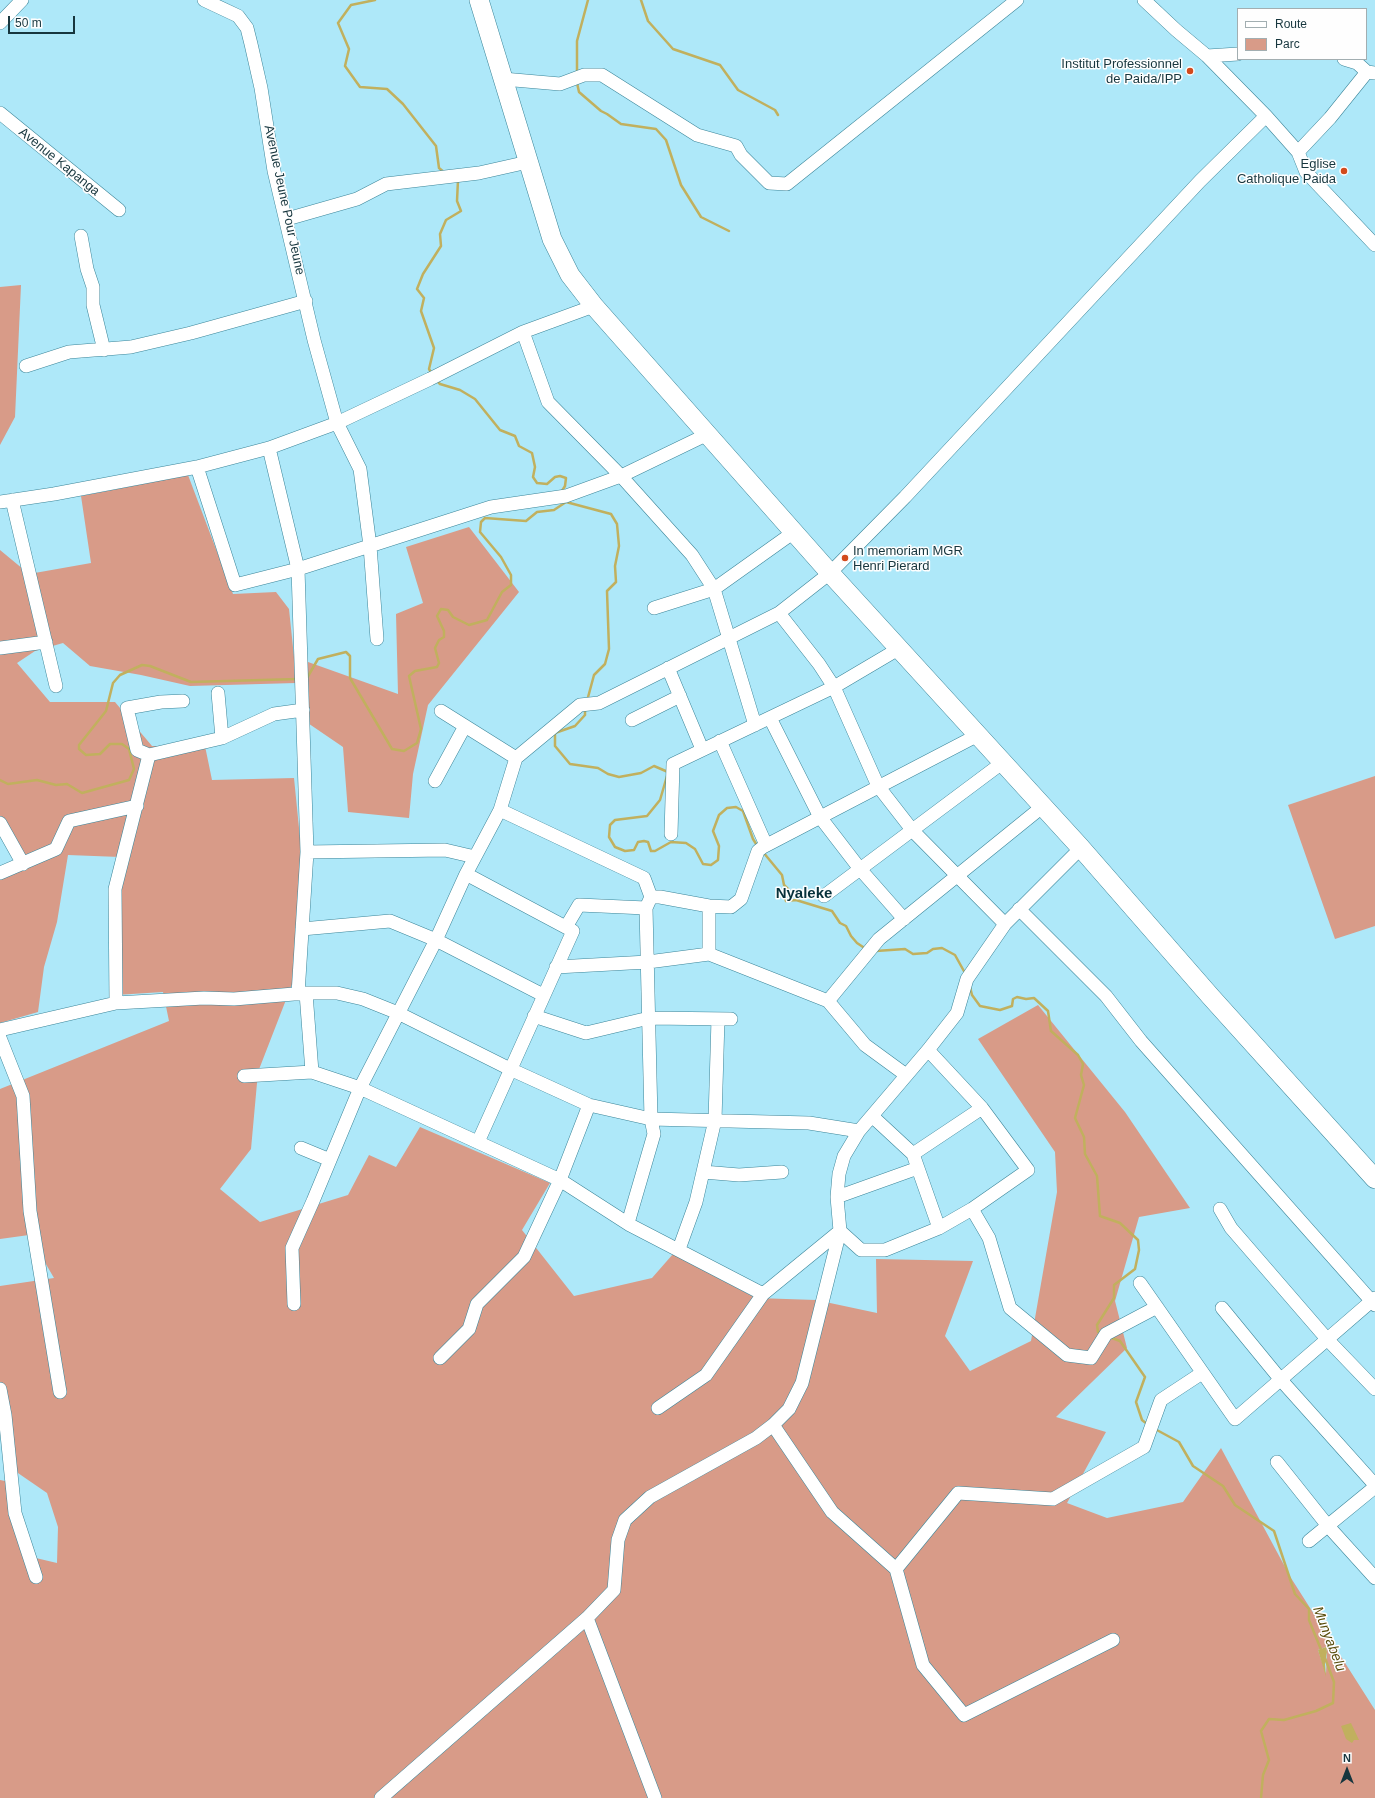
<!DOCTYPE html>
<style>
body{margin:0}
#map{position:relative;width:1375px;height:1798px;overflow:hidden;background:#aee8f9;font-family:Helvetica,sans-serif}
canvas{display:block}
.legend{position:absolute;left:1237px;top:8px;width:130px;height:52px;box-sizing:border-box;background:#fefefe;border:1px solid #a2aeb1;margin:0;padding:5px 7px;list-style:none;font-size:12px;color:#17363e}
.legend li{display:flex;align-items:center;gap:8px;height:20px}
.legend b{width:20px;border:1px solid #a2aeb1}
.north{position:absolute;left:1327px;top:1750px;width:40px;height:40px;-webkit-text-stroke:3px #fefefe;paint-order:stroke;rotate:0deg;font-size:11px;font-weight:700;line-height:16px;text-align:center;color:#17363e}
.north::after{content:'';display:block;margin:auto;width:14px;height:18px;background:#17363e;clip-path:polygon(50% 0,100% 100%,50% 72%,0 100%)}
.scale{position:absolute;left:8px;top:16px;width:67px;height:18px;box-sizing:border-box;border:2px solid #17363e;border-top:0;padding-left:5px;font-size:12px;line-height:14px;white-space:nowrap;color:#17363e;-webkit-text-stroke:3px #fefefe;paint-order:stroke}
</style>
<div id="map">
<canvas width="1375" height="1798"></canvas>
<ul class="legend">
<li><b style="height:5px;background:#fff"></b>Route</li>
<li><b style="height:11px;background:#d89b88"></b>Parc</li>
</ul>
<div class="north">N</div>
<div class="scale">50 m</div>
</div>
<script>
const ctx = document.querySelector('canvas').getContext('2d');
ctx.lineJoin = 'round';
function fill(path, color) { ctx.fillStyle = color; ctx.fill(path, 'evenodd'); }
const toPath = rows => new Path2D(rows.map(r => 'M' + r).join(''));
function stroke(path, color, width, dash) { ctx.strokeStyle = color; ctx.lineWidth = width; ctx.lineCap = dash ? 'butt' : 'round'; ctx.setLineDash(dash || []); ctx.stroke(path); }
function label(font, color, halo, rows, align = 'center') {
  ctx.font = font + ' Helvetica,sans-serif'; ctx.lineWidth = 3; ctx.setLineDash([]); ctx.textBaseline = 'middle'; ctx.strokeStyle = halo; ctx.fillStyle = color; for (const [text, x, y, turn = 0] of rows) {
    ctx.save(); ctx.translate(x, y); ctx.rotate((+turn || 0) * Math.PI / 180); ctx.textAlign = isNaN(turn) ? turn : align; if (halo) ctx.strokeText(text, 0, 0); ctx.fillText(text, 0, 0); ctx.restore();
  }
}
fill(toPath([
 [21,285,15,417,0,445,0,287],
 [188,475,233,594,276,592,289,609,294,657,398,694,396,614,423,603,406,547,469,527,519,592,428,705,413,774,409,818,348,812,343,747,299,717,296,683,190,686,141,675,90,666,63,643,35,651,17,663,50,702,115,702,152,746,205,746,212,780,294,778,302,858,296,974,258,1072,251,1149,220,1189,260,1222,348,1195,369,1155,396,1167,420,1127,550,1183,522,1230,574,1296,652,1278,673,1254,756,1298,816,1300,877,1313,876,1259,973,1261,945,1336,970,1371,1031,1341,1057,1192,1055,1152,978,1039,1038,1005,1125,1112,1190,1208,1139,1217,1115,1301,1127,1348,1056,1417,1106,1432,1067,1503,1107,1518,1183,1502,1221,1448,1291,1578,1375,1710,1375,1798,0,1798,0,1480,5,1481,23,1555,57,1563,58,1527,47,1493,15,1471,0,1391,0,1286,54,1278,29,1235,0,1239,0,1089,169,1021,163,992,116,995,120,857,68,855,57,922,44,967,38,1012,0,1023,0,870,24,860,0,828,0,550,29,574,91,563,81,496],
 [1326,1647,1327,1652,1326,1674,1318,1650],
 [1375,776,1375,926,1335,939,1288,805]
]), '#d89b88');
fill(toPath([
 [1326,1647,1327,1652,1325,1664,1326,1677,1318,1650],
 [1351,1723,1359,1740,1354,1740,1352,1743,1346,1739,1341,1726]
]), '#c1b05e');
stroke(toPath([
 [375,0,351,5,338,23,349,49,345,66,360,87,387,89,403,104,436,146,439,168,445,173],
 [641,0,648,21,673,49,720,65,738,90,775,110,778,115],
 [577,73,577,41,588,0],
 [577,83,579,92,601,111,607,114,621,124,656,129,666,140,681,185,701,217,729,231],
 [432,374,429,369,434,348,421,311,424,298,417,289,423,274,441,246,440,234,446,220,461,211,457,201,458,180],
 [436,380,440,384,460,390,475,399,500,430,515,436,519,446,532,453,535,467,533,477,537,483,547,484,555,477,560,476,566,478,565,486,562,491],
 [566,502,611,514,617,524,619,546,615,566,616,582,607,591,609,649,605,664,594,675,587,701],
 [307,678,318,659,346,652,350,656,350,678,392,749,404,751,417,743,421,729,409,676,415,671,437,667,439,663,435,648,439,640,444,637,444,631,437,616,441,609,448,610,453,617,469,625,487,620,502,592,511,585,511,575,501,557,480,532,481,522,485,518,526,521,537,512,554,510,566,502],
 [585,709,585,715,575,726,555,733,555,746,570,764,598,768,608,774,619,777,641,773,654,766,668,772],
 [667,776,660,800,647,816,615,820,610,825,609,837,615,847,625,851,634,850,638,842,644,841,648,842,651,851,655,851,671,842,686,843,695,849,703,864,711,865,718,860,719,846,713,831,719,815,727,808,736,807,743,811,753,839,758,847],
 [0,780,8,784,37,780,56,785,67,784,82,793,129,780,134,769,129,749,122,744,110,744,100,754,86,755,79,749,79,745,106,711,113,683,120,675,142,665,150,666,191,682,298,679],
 [763,852,782,875,784,885,789,890,785,898,786,901,796,900,832,911,840,923,846,926,851,936,857,943,866,949],
 [876,951,905,949,913,954,927,953,933,949,942,948,955,955,965,973],
 [970,987,972,995,980,1006,1000,1010,1012,1006,1013,999,1017,997,1026,999,1034,998,1048,1011,1051,1031,1078,1055,1083,1064,1081,1075,1084,1085,1075,1118,1084,1137,1085,1154,1097,1176,1100,1216,1120,1223,1138,1240,1139,1250,1135,1269,1114,1285,1114,1298,1097,1325,1098,1332,1101,1334],
 [1109,1337,1120,1341,1145,1377,1136,1402,1142,1420,1147,1424],
 [1155,1429,1179,1442,1193,1466,1223,1486,1235,1505,1274,1531,1295,1594,1309,1609,1309,1620,1322,1652],
 [1261,1798,1263,1775,1269,1760,1261,1731,1269,1719,1284,1720,1316,1711,1333,1703,1334,1682,1325,1658]
]), '#c1b05e', 2.5);
const minor = toPath([
 [204,0,238,16,247,28,251,44,261,88,274,171,314,340,337,423,360,469,370,546,377,639],
 [1144,0,1176,30,1207,56,1266,116,1298,152,1306,172,1375,245],
 [0,23,22,0],
 [1207,56,1238,54],
 [1344,59,1357,63,1367,72,1375,73],
 [503,79,560,84,584,75,602,75,697,135,736,146,741,155,769,183,787,184,1017,0],
 [0,113,119,210],
 [1298,152,1330,118,1367,72],
 [287,219,357,199,386,184,479,173,528,162],
 [81,236,87,269,93,287,93,305,104,350],
 [523,332,548,402,621,476,692,555,714,589,755,725],
 [26,366,69,352,131,347,191,333,306,301],
 [269,448,298,569,307,852,298,994],
 [197,467,235,585,298,569,491,507,566,496,621,476,708,434],
 [12,500,56,686],
 [0,502,54,494,197,467,269,448,337,423,430,379,523,332,594,306],
 [654,608,714,589,794,532],
 [779,613,819,664,834,687,878,786,913,831,1005,924],
 [0,648,46,642],
 [668,668,702,749],
 [218,693,222,738],
 [441,711,516,758],
 [770,718,820,817,860,869,904,919],
 [632,720,680,696],
 [720,741,766,845],
 [149,755,137,750,127,708,161,702,183,701],
 [435,781,465,726],
 [500,810,644,878,651,897],
 [0,823,23,864],
 [671,834,673,764,834,687,900,648],
 [307,852,445,850,475,857],
 [0,873,56,849,69,821,137,806],
 [466,874,573,931,478,1142],
 [824,896,1002,763],
 [709,906,709,954],
 [1019,909,1106,996,1141,1041,1375,1305],
 [566,927,579,905,646,908],
 [302,929,390,921,436,940,543,995],
 [556,967,648,962,709,954,828,1001,865,1045,906,1075],
 [306,993,312,1072],
 [828,1001,879,939,1042,807],
 [116,1003,115,889,149,755,222,738,274,714,303,710],
 [534,1016,586,1033,649,1018,731,1019],
 [0,1030,116,1003,204,998,234,999,306,993,337,993,363,999,398,1013,510,1069,589,1105,651,1119,809,1123,859,1131],
 [0,1038,23,1096,30,1211,60,1392],
 [244,1076,312,1072,360,1088,560,1180,630,1225,763,1294],
 [872,1116,913,1154,939,1228],
 [301,1148,330,1160],
 [913,1154,982,1108],
 [703,1172,739,1175,782,1172],
 [837,1197,918,1168],
 [972,1209,989,1238,1010,1308,1067,1355,1091,1358,1106,1334,1157,1307],
 [1220,1209,1231,1228,1327,1339,1375,1389],
 [628,1223,654,1134,651,1119,646,908,651,897,660,897,709,906,731,907,741,899,758,851,763,847,978,735],
 [679,1249,696,1202,715,1120,718,1019],
 [1140,1283,1235,1419,1375,1298],
 [294,1304,292,1248,313,1201,360,1088,436,940,466,874,500,810,516,758,580,705,599,703,779,613,830,573,905,497,1200,181,1266,116],
 [1222,1308,1281,1380,1375,1485],
 [440,1358,469,1329,477,1304,524,1257,560,1180,589,1105],
 [0,1389,5,1415,15,1513,36,1577],
 [658,1408,706,1375,763,1294,840,1231,861,1250,885,1250,939,1228,972,1209,1028,1170,982,1108,928,1050],
 [773,1425,832,1512,896,1569,923,1665,964,1715,1113,1640],
 [1277,1462,1328,1526,1375,1578],
 [1309,1541,1375,1487],
 [896,1569,958,1493,1053,1499,1144,1447,1161,1400,1202,1373],
 [587,1618,655,1798],
 [381,1798,587,1618,614,1590,618,1540,625,1520,650,1497,756,1438,773,1425,789,1409,802,1383,840,1231,837,1197,839,1174,844,1156,859,1131,928,1050,957,1013,967,979,1005,924,1081,848]
]);
const highway = toPath([
 [479,0,552,239,570,275,594,306,830,573,1081,848,1211,997,1375,1179]
]);
stroke(minor, '#3b8599', 14);
stroke(highway, '#3b8599', 20);
stroke(minor, '#fff', 13);
stroke(highway, '#fff', 19);
for (const [x, y, r, color] of [
 [1190,71,4,"#d24a1c"],
 [1344,171,4,"#d24a1c"],
 [845,558,4,"#d24a1c"]
]) { const dot = new Path2D(); dot.arc(x, y, r, 0, 2 * Math.PI); ctx.fillStyle = color; ctx.fill(dot); stroke(dot, '#fefefe', 1.5); }
label('13px', '#17363e', '#fefefe', [
 ["Institut Professionnel",1182,64],
 ["de Paida/IPP",1182,79],
 ["Eglise",1336,164],
 ["Catholique Paida",1336,179],
 ["In memoriam MGR",853,551,"left"],
 ["Henri Pierard",853,566,"left"]
], 'right');
label('13px', '#17363e', '#fefefe', [
 ["Avenue Kapanga",59,162,39],
 ["Avenue Jeune Pour Jeune",284,200,78]
]);
label('italic 14px', '#594d0c', '#fefefe', [
 ["Munyabelu",1329,1639,69]
]);
label('bold 15px', '#07313b', '#fefefe', [
 ["Nyaleke",804,894]
]);
</script>
